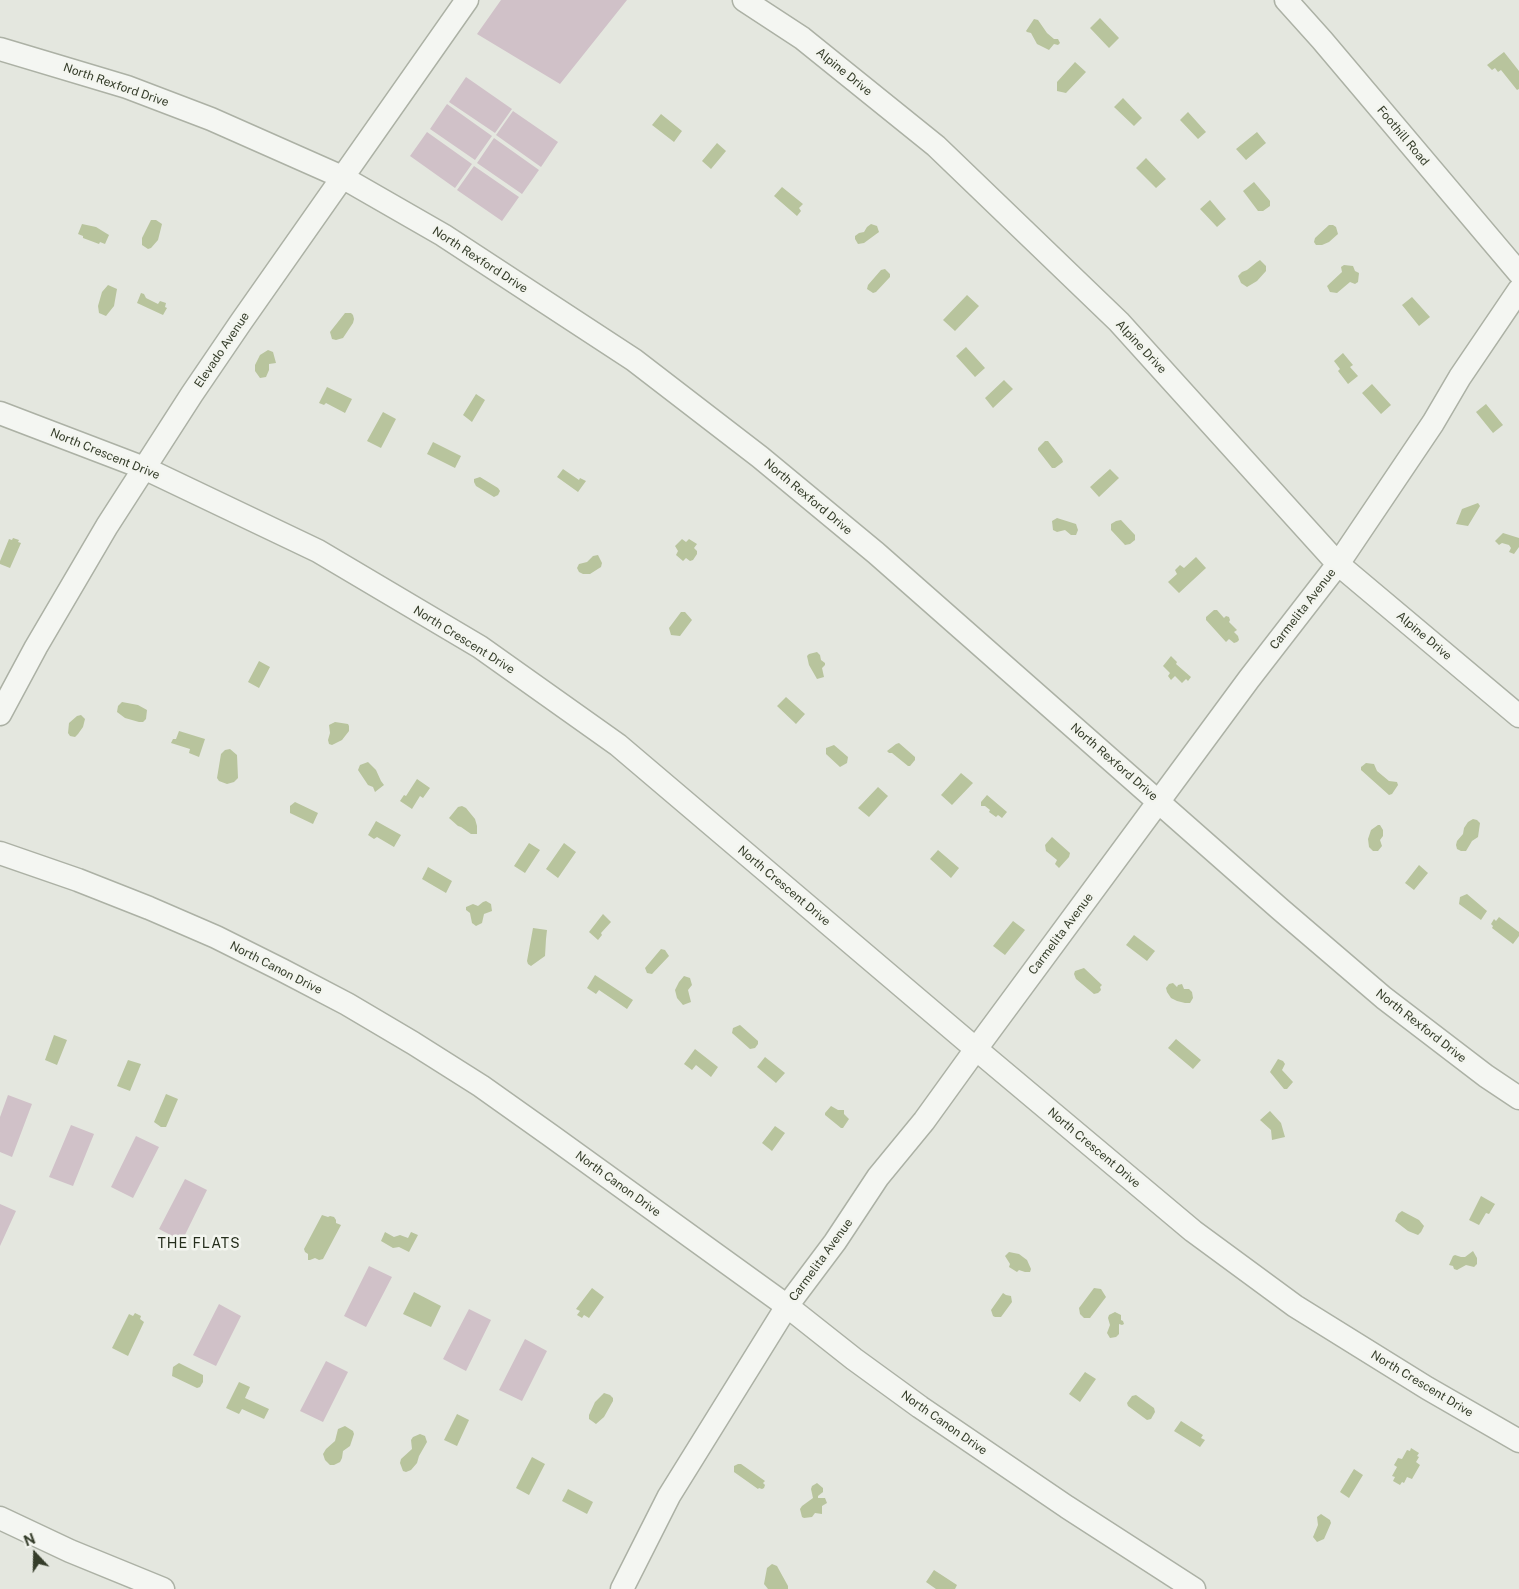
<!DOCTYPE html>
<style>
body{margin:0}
#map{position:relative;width:1519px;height:1589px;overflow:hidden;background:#e4e7df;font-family:"Public Sans",sans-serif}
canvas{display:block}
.north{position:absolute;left:10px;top:1529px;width:50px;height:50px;-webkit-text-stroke:4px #f3f5ef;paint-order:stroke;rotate:339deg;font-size:14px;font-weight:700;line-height:20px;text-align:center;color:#353d2a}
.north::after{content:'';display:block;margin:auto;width:18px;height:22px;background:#353d2a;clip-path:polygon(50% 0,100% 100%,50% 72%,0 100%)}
</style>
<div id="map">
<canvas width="1519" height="1589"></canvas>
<div class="north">N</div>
</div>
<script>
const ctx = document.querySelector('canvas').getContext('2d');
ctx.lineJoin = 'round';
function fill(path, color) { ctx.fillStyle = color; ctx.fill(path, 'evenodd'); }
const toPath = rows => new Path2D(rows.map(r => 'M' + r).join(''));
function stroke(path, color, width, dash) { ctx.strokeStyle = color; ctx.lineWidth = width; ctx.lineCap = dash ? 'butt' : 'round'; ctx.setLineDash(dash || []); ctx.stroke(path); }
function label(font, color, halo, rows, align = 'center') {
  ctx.font = font + ' "Public Sans",sans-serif'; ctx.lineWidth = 5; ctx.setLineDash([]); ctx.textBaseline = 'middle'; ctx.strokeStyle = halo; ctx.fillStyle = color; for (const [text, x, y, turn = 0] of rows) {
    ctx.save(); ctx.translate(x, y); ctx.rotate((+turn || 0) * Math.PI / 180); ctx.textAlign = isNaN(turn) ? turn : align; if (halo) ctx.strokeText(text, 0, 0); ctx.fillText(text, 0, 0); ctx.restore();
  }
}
fill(toPath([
 [501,0,627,0,560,84,477,34],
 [466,77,512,109,495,133,449,102],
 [447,104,492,136,475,160,430,129],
 [513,111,558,142,541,167,496,135],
 [427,132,472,164,455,188,410,156],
 [494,138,539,170,522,194,477,163],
 [474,166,519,197,502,221,457,190],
 [8,1095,32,1104,12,1157,0,1152,0,1117],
 [71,1125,94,1134,73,1186,49,1177],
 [136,1136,159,1147,133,1198,111,1187],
 [185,1179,207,1190,182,1241,159,1229],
 [0,1204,16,1211,0,1246],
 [369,1266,392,1277,366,1327,344,1316],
 [219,1304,241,1316,216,1366,193,1355],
 [469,1309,491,1320,466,1371,443,1359],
 [525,1339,547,1351,522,1401,499,1390],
 [326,1361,348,1372,323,1422,300,1411]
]), '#d0c1c8');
fill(toPath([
 [1100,18,1119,38,1109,48,1090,28],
 [1034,19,1038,20,1047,33,1054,39,1058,39,1060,43,1058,45,1054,44,1049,50,1037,44,1031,33,1027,32,1026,31],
 [1504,52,1519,71,1519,89,1517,90,1501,70,1498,72,1495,68,1492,70,1487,65],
 [1075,62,1086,72,1066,93,1057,91,1057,82],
 [1123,98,1142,118,1134,126,1114,107],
 [1188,112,1206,132,1198,139,1180,120],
 [661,114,682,131,674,142,652,125],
 [1257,132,1266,143,1246,160,1236,149],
 [717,143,726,151,711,169,702,161],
 [1146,158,1166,179,1156,188,1136,168],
 [1254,182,1270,201,1270,206,1263,211,1258,211,1243,191],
 [782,187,803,204,799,208,801,211,797,216,774,196],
 [1210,200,1226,219,1217,227,1200,209],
 [151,220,156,220,162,224,158,240,151,248,148,249,142,245,142,238],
 [82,224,96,227,109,235,105,244,100,242,99,244,83,238,83,236,78,234],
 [871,224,877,226,879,232,864,243,858,244,855,239,855,236,859,233,864,232,867,227],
 [1329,225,1333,225,1336,227,1338,234,1329,242,1322,245,1316,245,1314,242,1315,238],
 [1260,260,1266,266,1266,271,1257,281,1247,287,1241,283,1238,276,1242,272,1247,270,1257,262],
 [1344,265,1353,266,1355,271,1359,273,1358,282,1355,284,1350,282,1337,293,1330,292,1327,286,1342,272,1341,267],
 [885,269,890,274,890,277,876,292,873,293,867,289,868,285,881,270],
 [108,285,117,289,114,306,106,316,99,313,98,306,102,292],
 [141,293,144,294,146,298,158,304,160,301,166,303,165,307,167,308,163,315,137,303],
 [967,295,979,306,955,331,943,320],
 [1412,297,1430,317,1419,326,1402,305],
 [345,313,351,313,353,315,354,319,353,323,343,338,336,340,332,339,330,332],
 [966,347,985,368,975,377,956,356],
 [268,350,273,352,276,363,269,364,269,370,266,377,260,378,255,371,255,365,260,355],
 [1343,353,1353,365,1350,367,1358,376,1348,384,1338,371,1340,369,1334,361],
 [1004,380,1013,389,993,408,985,398],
 [1372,384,1391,405,1381,414,1362,393],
 [327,387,352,399,345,413,326,403,324,405,319,403],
 [476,394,485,400,472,422,463,415],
 [1486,404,1503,425,1493,433,1476,412],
 [383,412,396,419,381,448,367,441],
 [1045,441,1048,441,1062,459,1063,462,1055,468,1052,468,1038,450,1038,448],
 [433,442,461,456,455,468,427,454],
 [563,469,579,480,580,478,586,481,578,492,557,477],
 [1110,469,1119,478,1099,497,1090,487],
 [480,477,498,488,500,491,498,495,494,497,476,486,474,482,474,479],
 [1478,503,1480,506,1468,526,1456,524,1462,509],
 [1057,518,1076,524,1078,530,1076,535,1071,535,1065,530,1057,532,1053,530,1052,521],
 [1121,520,1135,535,1135,540,1130,544,1125,545,1111,530,1111,524,1116,521],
 [1503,533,1519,538,1519,547,1514,554,1509,552,1511,548,1509,545,1502,543,1499,545,1495,541],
 [13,538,19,540,18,542,21,543,10,568,0,564,0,561,9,539,12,540],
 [682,539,686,542,689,539,697,544,694,548,697,551,697,554,693,560,690,561,686,558,683,561,676,555,678,551,675,546],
 [598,555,602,563,601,567,590,574,583,574,579,572,577,568,579,564,587,562,593,556],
 [1196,557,1206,568,1179,593,1168,582,1177,574,1175,570,1180,565,1184,568],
 [1214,610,1217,610,1224,618,1226,616,1229,617,1230,620,1229,622,1237,630,1234,632,1238,636,1239,640,1237,642,1234,643,1229,639,1226,642,1206,620,1206,617],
 [681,612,685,612,692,620,680,636,671,635,669,628],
 [817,652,820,655,821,660,825,663,825,665,822,668,824,677,817,679,809,665,807,656,809,654],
 [1171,656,1177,662,1176,664,1191,677,1188,681,1186,679,1182,683,1175,676,1171,680,1168,676,1170,673,1163,666],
 [259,661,270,667,259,688,248,682],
 [786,697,805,714,796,724,777,706],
 [122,702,138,705,147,710,146,719,143,722,139,722,125,718,117,712,118,706],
 [81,715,85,719,83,727,78,734,75,737,70,736,68,733,69,723,77,716],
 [335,722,348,724,349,726,349,731,342,740,332,745,329,744,328,740,330,733,329,725],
 [179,731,205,739,199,757,189,753,190,749,171,743,173,739,176,739],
 [899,743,915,757,915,760,910,766,908,766,892,753,889,753,887,751,896,744],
 [834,745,848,757,847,763,840,767,826,754,826,748],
 [230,749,237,755,238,778,234,782,227,784,219,781,217,778,221,754,225,750],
 [368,762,376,770,381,781,384,785,375,792,373,787,368,785,358,770,360,765],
 [1366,763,1374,764,1377,771,1389,781,1397,782,1398,785,1392,794,1389,795,1361,770,1361,767],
 [961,773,973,783,952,805,941,795],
 [417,779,430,788,423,798,420,796,412,809,400,801,404,795,406,796],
 [878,787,888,796,869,817,858,808],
 [987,795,1007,812,1002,818,998,815,996,817,989,812,990,810,985,806,981,806,981,802],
 [295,802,318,813,313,824,290,813,290,806],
 [462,806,466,808,475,819,477,826,477,834,471,834,461,827,458,826,449,818,458,807],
 [1473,819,1477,820,1480,823,1478,837,1472,841,1466,851,1461,851,1457,849,1456,845,1457,841,1463,834,1464,828,1468,822],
 [376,821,401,835,394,847,377,837,374,839,368,835],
 [1378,825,1380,825,1383,830,1383,836,1380,840,1382,846,1378,851,1373,851,1369,847,1368,839,1371,830],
 [1052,837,1070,853,1069,857,1059,868,1055,864,1057,860,1046,851,1045,845],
 [529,843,540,850,525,873,514,866],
 [564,843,576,852,558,878,546,869],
 [938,850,959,868,951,878,930,859],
 [1419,865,1428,873,1414,890,1405,883],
 [428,867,452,881,446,893,422,879],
 [1467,894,1487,911,1481,920,1459,904,1460,897],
 [486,901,491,904,492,911,484,914,482,923,476,926,472,923,470,913,466,910,466,907,473,904,478,906,483,902],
 [603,914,611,922,601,933,602,935,598,940,589,932],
 [1499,917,1519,932,1519,936,1513,944,1492,928,1493,926,1491,924,1494,919,1496,921],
 [1013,921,1025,930,1005,955,993,946],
 [533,928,547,930,546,939,545,956,531,966,528,964,527,961],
 [1134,935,1155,951,1147,961,1126,945],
 [661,949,665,950,669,956,652,974,647,973,645,968],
 [1084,968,1102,985,1100,987,1101,990,1098,993,1094,994,1076,979,1074,974,1075,971],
 [595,975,633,1000,627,1009,599,990,596,994,587,988],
 [684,976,690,978,692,985,688,990,691,1002,683,1005,677,998,675,990,679,982],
 [1173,983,1177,987,1178,985,1182,984,1184,989,1189,989,1192,992,1193,998,1190,1003,1185,1003,1177,1001,1171,998,1167,992,1166,988,1169,984],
 [740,1025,758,1041,758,1044,755,1048,750,1049,732,1033,733,1028],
 [54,1035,67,1040,57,1065,45,1060],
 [1176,1039,1201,1060,1193,1069,1168,1048],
 [695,1049,718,1067,711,1077,696,1065,692,1070,684,1064],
 [765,1057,785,1073,776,1083,757,1067],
 [1278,1059,1283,1061,1285,1064,1282,1070,1293,1082,1287,1089,1284,1089,1270,1072],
 [128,1060,141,1064,130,1091,117,1086],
 [166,1094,178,1099,166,1127,161,1127,154,1122],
 [831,1106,838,1110,844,1110,844,1114,849,1119,843,1128,841,1128,825,1115,825,1113],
 [1270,1111,1281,1123,1285,1137,1272,1140,1271,1130,1260,1120],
 [775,1126,785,1133,772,1151,762,1143],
 [1481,1196,1495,1204,1489,1214,1486,1213,1479,1225,1469,1220],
 [1402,1211,1419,1220,1424,1226,1421,1232,1418,1235,1408,1231,1395,1221,1398,1214],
 [322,1215,328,1217,330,1216,334,1217,336,1220,336,1223,341,1225,323,1259,319,1260,315,1258,310,1260,308,1260,308,1254,305,1252,304,1249],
 [385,1232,394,1237,400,1235,408,1238,411,1232,418,1235,409,1252,399,1247,393,1248,381,1241],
 [1473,1251,1477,1258,1477,1264,1474,1267,1466,1265,1457,1270,1454,1269,1453,1266,1449,1265,1453,1256,1455,1255,1461,1257,1465,1257],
 [1009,1252,1019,1254,1027,1260,1031,1269,1030,1272,1025,1272,1019,1270,1017,1272,1009,1267,1010,1264,1005,1256],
 [592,1288,604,1297,589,1318,584,1315,582,1318,577,1315,580,1311,576,1309],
 [1094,1288,1101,1289,1106,1297,1090,1318,1084,1318,1080,1314,1079,1308],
 [414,1292,441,1306,431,1327,403,1314],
 [1003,1293,1006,1295,1011,1296,1012,1302,1001,1317,995,1317,993,1316,991,1310],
 [1115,1312,1121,1315,1121,1320,1123,1321,1124,1324,1122,1325,1119,1324,1119,1334,1116,1337,1110,1338,1107,1333,1110,1325,1108,1318,1109,1315],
 [135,1313,141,1316,140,1319,144,1322,128,1356,112,1348,129,1314,133,1316],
 [179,1363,203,1375,203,1382,200,1387,197,1388,172,1376,173,1367],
 [1085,1372,1096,1379,1080,1402,1069,1394],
 [239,1382,250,1387,245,1398,269,1409,264,1419,242,1409,239,1414,226,1408],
 [604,1393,610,1395,613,1398,613,1401,604,1417,596,1424,589,1419,589,1415,595,1402],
 [1136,1395,1154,1408,1155,1412,1151,1419,1147,1420,1128,1406,1127,1403,1132,1396],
 [457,1414,469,1420,457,1446,444,1440],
 [1181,1421,1203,1435,1201,1438,1205,1440,1200,1447,1174,1431],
 [345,1426,353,1431,354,1434,350,1446,343,1451,342,1458,340,1462,334,1465,330,1465,325,1460,323,1454,326,1449,335,1441,338,1429],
 [420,1434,425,1436,427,1442,419,1456,417,1463,411,1470,406,1472,403,1471,400,1463,401,1459,412,1449,411,1440,413,1437],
 [1411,1448,1419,1453,1417,1456,1419,1457,1416,1462,1420,1465,1412,1479,1407,1477,1404,1483,1402,1482,1400,1485,1393,1481,1395,1477,1392,1476,1397,1467,1394,1465,1398,1458,1402,1459,1407,1450,1410,1451],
 [532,1457,545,1464,529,1495,516,1488],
 [738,1464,741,1464,765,1481,763,1483,765,1485,764,1488,762,1489,759,1488,758,1489,734,1472,734,1466],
 [1354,1469,1363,1475,1349,1498,1340,1492],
 [817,1483,823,1488,823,1492,818,1496,818,1498,825,1498,827,1503,822,1506,822,1514,815,1513,812,1517,804,1518,802,1517,800,1509,802,1506,813,1498,811,1489,812,1486],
 [568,1489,593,1502,587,1514,562,1501],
 [1321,1514,1330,1520,1331,1523,1324,1539,1317,1542,1313,1537,1318,1525,1317,1517],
 [772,1564,777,1566,788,1586,788,1589,768,1589,764,1584,767,1568],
 [934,1570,957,1585,955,1589,936,1589,926,1582]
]), '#b8c49d');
const minor = toPath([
 [744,0,802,38,936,146,1119,322,1338,564,1519,716],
 [1286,0,1322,40,1519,273],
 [0,49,127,87,211,119,342,177,443,235,634,360,760,457,876,553,1280,909,1384,998,1486,1076,1519,1098],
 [0,413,144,468,318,551,480,647,618,745,976,1049,1193,1231,1295,1306,1427,1388,1519,1441],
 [0,714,36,647,107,526,192,394,241,322,467,0],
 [0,853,78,880,149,908,216,937,282,970,347,1004,413,1043,481,1086,550,1135,787,1306,854,1359,920,1407,1067,1507,1194,1589],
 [0,1518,70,1551,163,1589],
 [622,1589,669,1496,787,1306,835,1242,878,1177,924,1121,976,1049,1249,679,1338,564,1433,423,1460,377,1519,290]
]);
stroke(minor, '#acb1a5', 25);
stroke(minor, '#f4f6f2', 22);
label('12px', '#353d2a', '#f3f5ef', [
 ["Alpine Drive",844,72,39],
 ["North Rexford Drive",116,85,19],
 ["Foothill Road",1403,136,50],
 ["North Rexford Drive",480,260,33],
 ["Alpine Drive",1141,347,47],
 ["Elevado Avenue",222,350,-56],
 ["North Crescent Drive",105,454,22],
 ["North Rexford Drive",808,497,40],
 ["Carmelita Avenue",1303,609,-52],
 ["Alpine Drive",1424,636,40],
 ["North Crescent Drive",464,640,32],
 ["North Rexford Drive",1114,762,41],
 ["North Crescent Drive",784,886,40],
 ["Carmelita Avenue",1061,934,-53],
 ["North Canon Drive",276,968,27],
 ["North Rexford Drive",1421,1026,38],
 ["North Crescent Drive",1094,1148,40],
 ["North Canon Drive",618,1184,36],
 ["Carmelita Avenue",821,1260,-54],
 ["North Crescent Drive",1422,1384,31],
 ["North Canon Drive",944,1423,35]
]);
ctx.letterSpacing = '1px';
label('14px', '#252e1c', '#f3f5ef', [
 ["THE FLATS",199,1244]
]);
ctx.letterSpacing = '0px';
</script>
